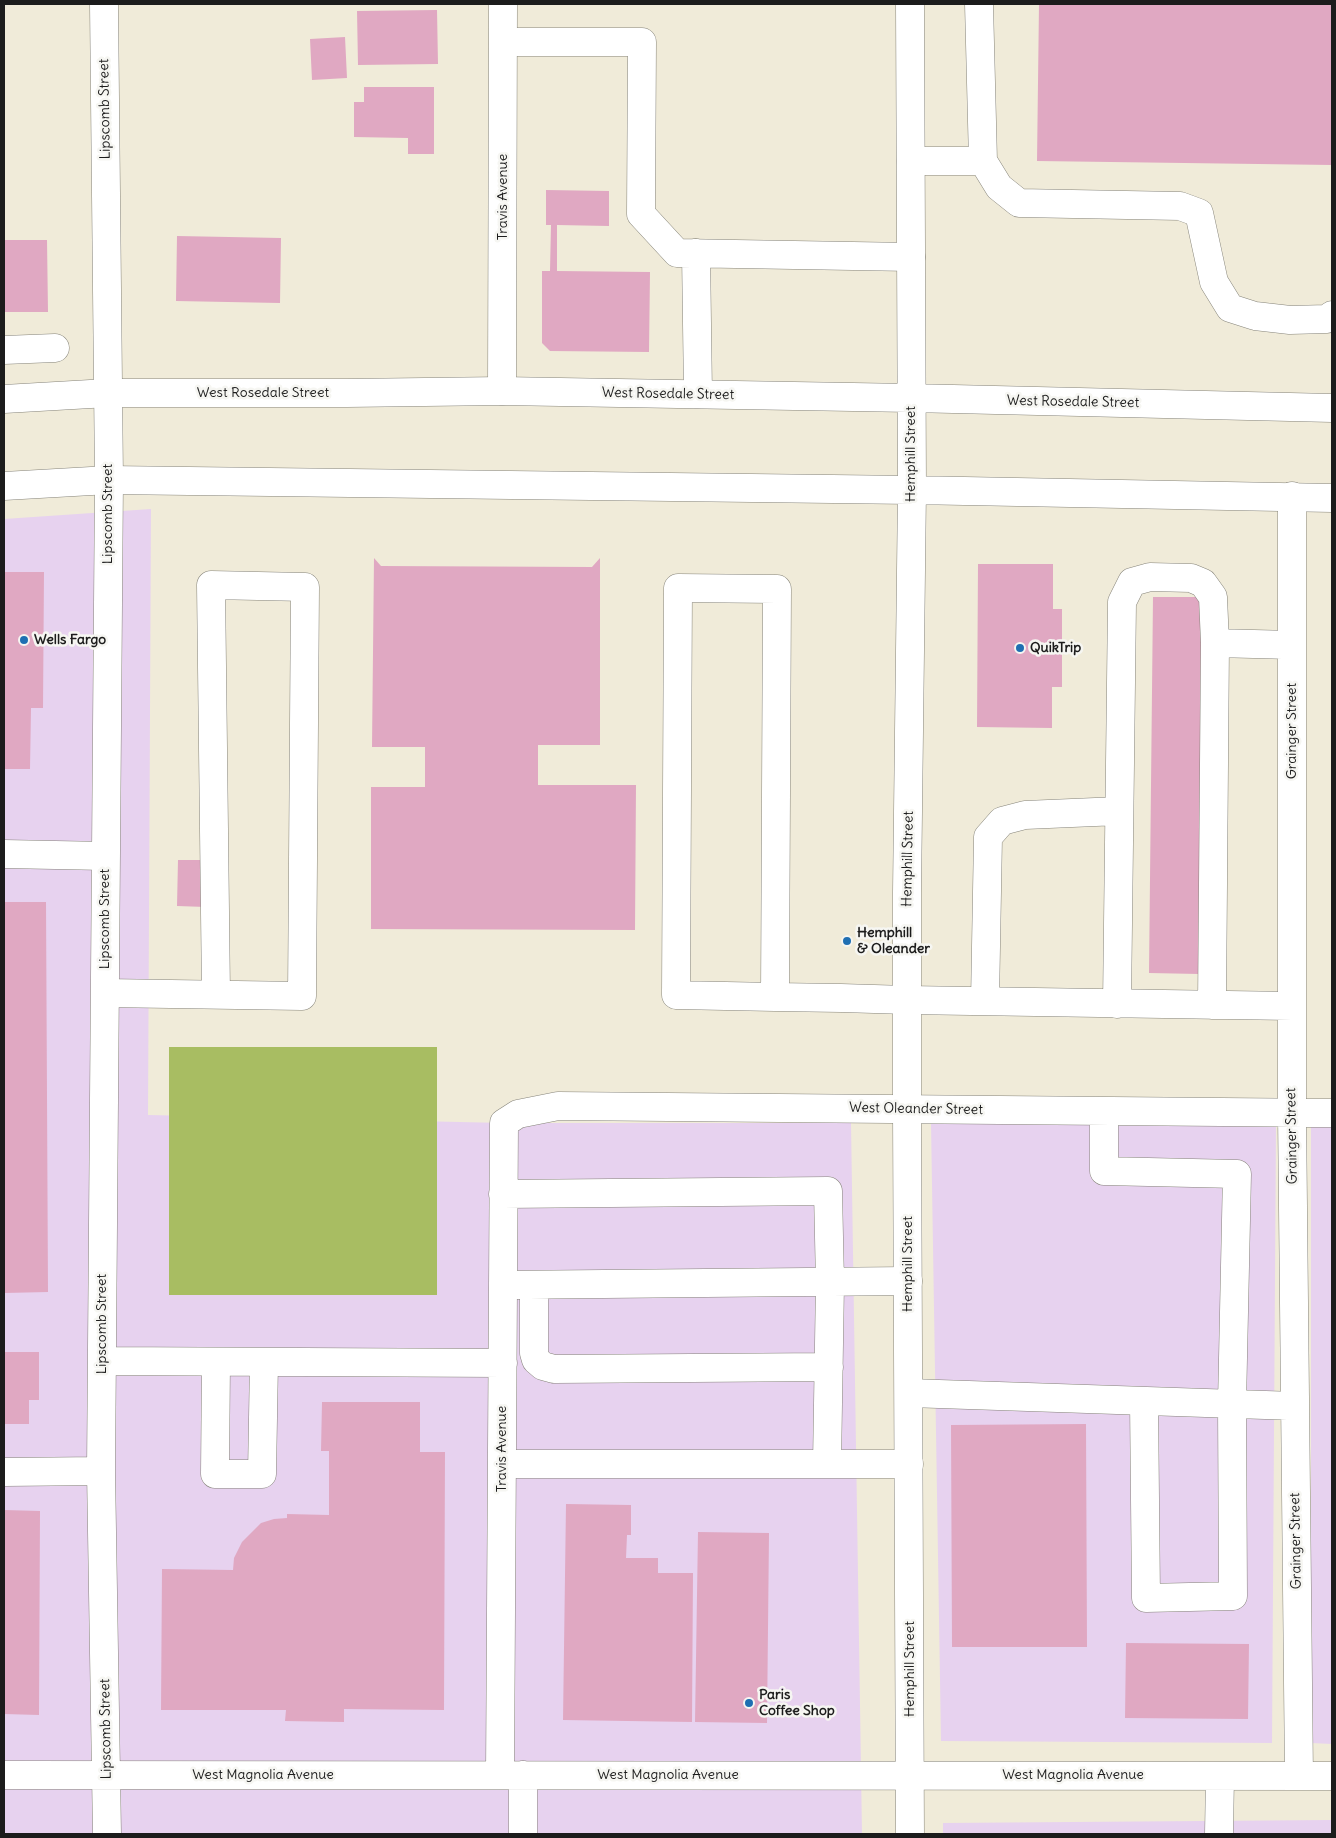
<!DOCTYPE html>
<style>
body{margin:0}
#map{position:relative;width:1336px;height:1838px;overflow:hidden;background:#f0ebd9;font-family:Delius,sans-serif}
canvas{display:block}
.frame{position:absolute;inset:0;border:5px solid #1c1c1c;pointer-events:none}
</style>
<div id="map">
<canvas width="1336" height="1838"></canvas>
<div class="frame"></div>
</div>
<script>
const ctx = document.querySelector('canvas').getContext('2d');
ctx.lineJoin = 'round';
function fill(path, color) { ctx.fillStyle = color; ctx.fill(path, 'evenodd'); }
const toPath = rows => new Path2D(rows.map(r => 'M' + r).join(''));
function stroke(path, color, width, dash) { ctx.strokeStyle = color; ctx.lineWidth = width; ctx.lineCap = dash ? 'butt' : 'round'; ctx.setLineDash(dash || []); ctx.stroke(path); }
function label(font, color, halo, rows, align = 'center') {
  ctx.font = font + ' Delius,sans-serif'; ctx.lineWidth = 5; ctx.setLineDash([]); ctx.textBaseline = 'middle'; ctx.strokeStyle = halo; ctx.fillStyle = color; for (const [text, x, y, turn = 0] of rows) {
    ctx.save(); ctx.translate(x, y); ctx.rotate((+turn || 0) * Math.PI / 180); ctx.textAlign = isNaN(turn) ? turn : align; if (halo) ctx.strokeText(text, 0, 0); ctx.fillText(text, 0, 0); ctx.restore();
  }
}
fill(toPath([
 [151,509,148,1115,504,1123,851,1123,862,1834,4,1834,4,519],
 [931,1123,1276,1123,1272,1743,941,1741],
 [1311,1123,1332,1123,1332,1744,1311,1743],
 [1332,1820,1332,1834,943,1834,943,1823]
]), '#e7d2ef');
fill(toPath([
 [169,1047,437,1047,437,1295,169,1295]
]), '#a8bd62');
fill(toPath([
 [1039,4,1332,4,1332,165,1037,161],
 [437,10,438,64,358,65,357,11],
 [345,37,347,78,312,80,310,39],
 [364,87,434,87,434,154,408,154,408,138,354,137,354,102,364,102],
 [546,190,609,191,609,226,557,225,557,271,650,272,649,352,550,351,542,343,542,271,550,271,551,225,546,225],
 [177,236,281,238,280,303,176,301],
 [4,240,47,240,48,312,4,312],
 [374,558,381,566,592,567,600,558,600,745,538,745,538,785,636,785,635,930,371,929,371,787,425,787,425,747,372,747],
 [978,564,1053,564,1053,609,1062,609,1062,687,1052,687,1052,728,977,727],
 [4,572,44,572,43,708,31,708,30,769,4,769],
 [1153,597,1204,597,1199,974,1149,973],
 [178,860,206,860,206,907,177,906],
 [4,902,46,902,48,1292,4,1293],
 [4,1352,39,1352,39,1400,29,1400,29,1424,4,1424],
 [322,1402,420,1402,420,1452,445,1452,444,1710,344,1709,344,1722,285,1721,286,1710,161,1710,162,1569,233,1570,234,1558,242,1542,261,1523,274,1519,287,1518,287,1514,329,1515,329,1451,321,1451],
 [1086,1424,1087,1647,952,1647,951,1425],
 [566,1504,631,1505,631,1535,627,1535,626,1558,658,1558,658,1573,693,1573,692,1722,563,1720],
 [4,1510,40,1511,39,1715,4,1714],
 [698,1532,769,1533,767,1723,695,1722],
 [1126,1643,1249,1644,1248,1719,1125,1718]
]), '#e0a8c2');
const minor = toPath([
 [104,4,109,480,101,1471,107,1834],
 [979,4,983,161,999,187,1019,203,1180,206,1199,213,1214,282,1230,308,1255,316,1290,320,1327,319,1332,315],
 [503,42,642,42,641,214,677,253,911,257],
 [911,161,983,161],
 [696,253,698,394],
 [4,350,55,348],
 [502,391,503,4],
 [1292,496,1292,1113,1299,1776],
 [4,854,106,856],
 [105,993,302,996,305,587,211,585,216,994],
 [775,997,777,589,678,588,676,995,775,997,841,998,907,1000,1292,1006],
 [985,1001,988,837,1002,821,1025,815,1119,811],
 [1117,1004,1122,602,1132,582,1150,577,1191,578,1203,583,1213,597,1215,643],
 [1212,1005,1215,643,1292,645],
 [1104,1111,1104,1171,1237,1174,1232,1404,1233,1596,1146,1598,1144,1401],
 [503,1194,828,1191,830,1283,827,1464],
 [503,1285,908,1281],
 [534,1285,534,1353,536,1360,543,1366,554,1369,829,1367],
 [102,1361,503,1363],
 [216,1362,215,1474,262,1474,264,1362],
 [909,1393,1295,1406],
 [502,1464,909,1464],
 [4,1472,101,1471],
 [4,1775,1332,1776],
 [500,1775,504,1123,518,1114,558,1106,1332,1113],
 [523,1834,523,1775],
 [1219,1834,1220,1776]
]);
const major = toPath([
 [910,4,912,490,907,892,907,1109,910,1834],
 [4,399,108,393,347,393,502,391,911,398,1332,408],
 [4,486,109,480,912,490,1332,498]
]);
stroke(minor, '#86847a', 29);
stroke(major, '#86847a', 29);
stroke(minor, '#fff', 28);
stroke(major, '#fff', 28);
for (const [x, y, r, color] of [
 [24,640,5,"#1f6fb2"],
 [1020,648,5,"#1f6fb2"],
 [847,941,5,"#1f6fb2"],
 [749,1703,5,"#1f6fb2"]
]) { const dot = new Path2D(); dot.arc(x, y, r, 0, 2 * Math.PI); ctx.fillStyle = color; ctx.fill(dot); stroke(dot, '#f6f6f2', 2); }
label('14px', '#1c1c1c', '#f6f6f2', [
 ["Lipscomb Street",105,109,-91],
 ["Travis Avenue",503,197,-90],
 ["West Rosedale Street",263,393],
 ["West Rosedale Street",668,394,1],
 ["West Rosedale Street",1073,402,1],
 ["Hemphill Street",911,454,-90],
 ["Lipscomb Street",108,514,-90],
 ["Grainger Street",1292,731,-90],
 ["Hemphill Street",908,859,-89],
 ["Lipscomb Street",105,919,-90],
 ["West Oleander Street",916,1109,1],
 ["Grainger Street",1292,1136,-91],
 ["Hemphill Street",908,1264,-90],
 ["Lipscomb Street",102,1324,-90],
 ["Travis Avenue",502,1449,-90],
 ["Grainger Street",1296,1541,-91],
 ["Hemphill Street",910,1669,-90],
 ["Lipscomb Street",106,1729,-91],
 ["West Magnolia Avenue",263,1775],
 ["West Magnolia Avenue",668,1775],
 ["West Magnolia Avenue",1073,1775]
]);
label('bold 14px', '#1c1c1c', '#f6f6f2', [
 ["Wells Fargo",34,640],
 ["QuikTrip",1030,648],
 ["Hemphill",857,933],
 ["& Oleander",857,949],
 ["Paris",759,1695],
 ["Coffee Shop",759,1711]
], 'left');
</script>
